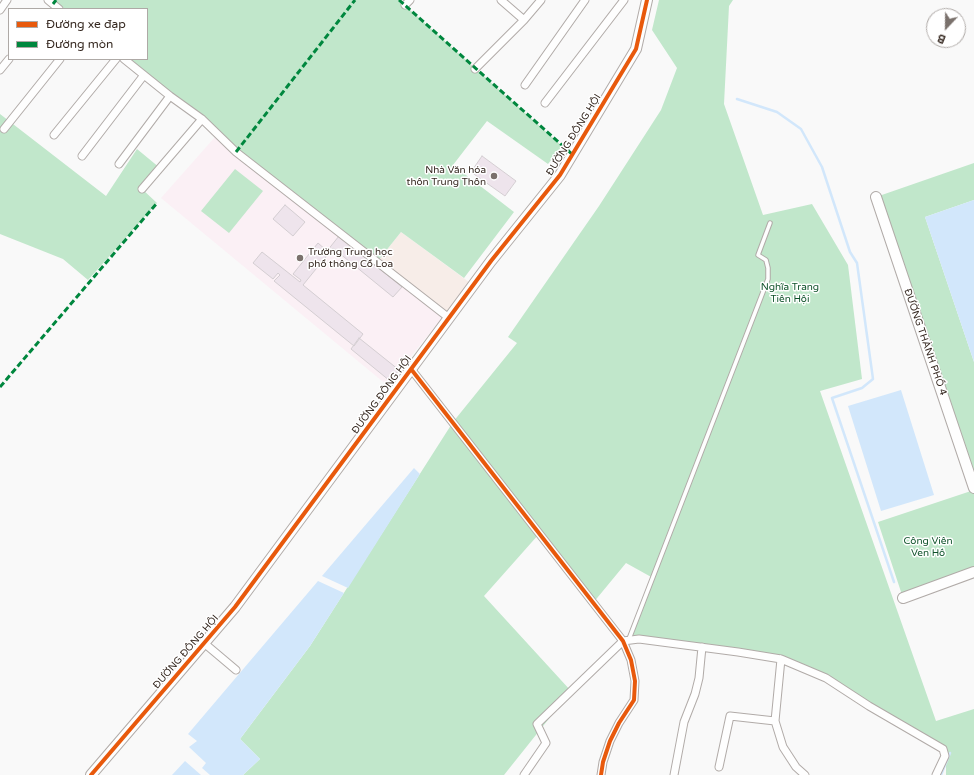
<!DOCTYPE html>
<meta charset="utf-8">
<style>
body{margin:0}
#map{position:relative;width:974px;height:775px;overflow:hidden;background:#f9f9f9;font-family:"Varela Round",sans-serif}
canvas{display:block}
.legend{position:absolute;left:8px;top:8px;width:140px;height:52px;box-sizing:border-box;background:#fff;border:1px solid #aea9a6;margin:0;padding:5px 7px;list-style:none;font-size:12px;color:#352820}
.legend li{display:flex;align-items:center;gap:8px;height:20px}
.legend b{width:20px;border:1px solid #aea9a6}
.north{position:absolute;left:926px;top:8px;width:40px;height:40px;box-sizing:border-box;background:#fff;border:1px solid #aea9a6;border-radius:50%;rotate:202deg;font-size:11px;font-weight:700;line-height:16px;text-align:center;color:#352820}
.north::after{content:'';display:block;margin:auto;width:14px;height:18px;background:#7a716c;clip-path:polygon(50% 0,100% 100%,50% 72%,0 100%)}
</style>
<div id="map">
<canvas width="974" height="775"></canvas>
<ul class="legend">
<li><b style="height:5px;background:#e8590c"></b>Đường xe đạp</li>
<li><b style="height:5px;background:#00873e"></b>Đường mòn</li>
</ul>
<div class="north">B</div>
</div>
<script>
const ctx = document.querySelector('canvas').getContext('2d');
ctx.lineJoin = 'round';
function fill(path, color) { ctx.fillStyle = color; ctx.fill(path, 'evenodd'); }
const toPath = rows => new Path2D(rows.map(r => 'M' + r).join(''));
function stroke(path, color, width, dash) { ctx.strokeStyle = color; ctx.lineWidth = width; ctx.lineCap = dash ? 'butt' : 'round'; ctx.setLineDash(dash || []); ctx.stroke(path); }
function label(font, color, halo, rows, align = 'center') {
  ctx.font = font + ' "Varela Round",sans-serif'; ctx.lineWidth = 3; ctx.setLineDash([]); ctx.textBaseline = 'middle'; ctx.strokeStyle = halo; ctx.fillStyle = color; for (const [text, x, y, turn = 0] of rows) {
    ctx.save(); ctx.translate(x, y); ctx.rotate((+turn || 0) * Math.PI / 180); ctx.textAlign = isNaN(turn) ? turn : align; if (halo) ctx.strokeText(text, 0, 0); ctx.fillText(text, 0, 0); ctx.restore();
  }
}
fill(toPath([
 [401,232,473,285,449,318,377,262]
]), '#f7ede8');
fill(toPath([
 [215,137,443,317,416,350,388,386,161,198]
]), '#fbf0f5');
fill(toPath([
 [56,0,399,0,562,146,548,164,487,121,453,165,514,212,464,278,401,232,377,262,122,59,147,59,147,9,59,9,53,4],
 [659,0,733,0,729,6,724,104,763,215,812,204,848,265,862,379,820,391,936,721,974,709,974,775,946,775,946,752,826,678,781,659,629,639,653,578,626,563,593,603,539,534,484,596,571,691,504,775,243,775,260,759,240,739,310,646,453,422,517,343,508,337,599,206,661,110,677,68,652,30],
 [0,114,106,196,137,149,160,168,142,189,157,203,88,280,63,259,0,234],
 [974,163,974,200,925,217,974,362,974,488,876,197],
 [235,169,263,191,229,233,201,211],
 [974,490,974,572,903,598,878,522]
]), '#c1e7cb');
fill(toPath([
 [974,200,974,362,925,217],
 [901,390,934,495,881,511,848,406],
 [414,468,420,474,348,588,322,576],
 [318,581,344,593,310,646,240,739,260,759,243,775,210,775,202,768,206,763,189,747,197,741,188,734],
 [185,761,201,775,172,775]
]), '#d2e7fb');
stroke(toPath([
 [737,99,777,112,801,129,822,167,850,252,857,263,873,379,862,388,832,398,894,582],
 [941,775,950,753]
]), '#d2e7fb', 2.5);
const building = toPath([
 [482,156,516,181,505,196,471,172,482,156],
 [285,205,305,222,293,236,273,219,285,205],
 [339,236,402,287,393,297,333,248,303,285,363,334,354,346,274,281,280,275,278,273,273,279,253,263,262,252,300,282,301,280,293,274,318,243,327,251,339,236],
 [359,338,399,370,390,381,351,349,359,338]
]);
fill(building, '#eee4ec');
stroke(building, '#d4ced2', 1);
const lane = toPath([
 [629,639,768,279,768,268,766,260,758,255,770,223]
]);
const street = toPath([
 [48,0,59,9],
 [501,0,524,20],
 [405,5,410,0],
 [0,10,7,0],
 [124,59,170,96,202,119,236,152,449,318],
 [475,69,524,20,541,0],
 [0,70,9,59],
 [525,85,585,0],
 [545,103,624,0],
 [4,129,60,59],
 [54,135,116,59],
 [82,156,144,75],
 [119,164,170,96],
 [142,189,202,119],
 [411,369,623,641,631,660,635,681,634,700,619,723,610,741,603,762,601,775],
 [204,643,236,670],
 [781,659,826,678,869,706,943,749,945,756,936,775],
 [719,767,730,716,775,721],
 [524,775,546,743,537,724,623,641,639,639,738,652,781,659,775,721,783,747,796,767,805,775],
 [674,775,684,722,695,694,699,678,702,647]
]);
const secondary = toPath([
 [876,197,974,488],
 [903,598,974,572],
 [91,775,235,607,491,261,560,175,636,49,647,0]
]);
stroke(lane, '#b1aba8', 5.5);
stroke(street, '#b1aba8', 9);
stroke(secondary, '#b1aba8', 12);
stroke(lane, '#fefefe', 3.5);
stroke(street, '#fefefe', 7);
stroke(secondary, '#fefefe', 10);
stroke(toPath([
 [399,0,573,155],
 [53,4,56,0],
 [236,152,355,0],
 [0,387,157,203]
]), '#00873e', 3, [6, 3]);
stroke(toPath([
 [411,369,623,641,631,660,635,681,634,700,619,723,610,741,603,762,601,775],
 [91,775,235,607,491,261,560,175,636,49,647,0]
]), '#e8590c', 4);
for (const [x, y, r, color] of [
 [494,176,4,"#7a716c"],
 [300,258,4,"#7a716c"]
]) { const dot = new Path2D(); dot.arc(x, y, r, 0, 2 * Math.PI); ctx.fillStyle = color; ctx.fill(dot); stroke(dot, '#fff', 1.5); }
label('10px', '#352820', '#fff', [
 ["ĐƯỜNG ĐÔNG HỘI",574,135,-58],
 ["ĐƯỜNG THÀNH PHỐ 4",925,342,71],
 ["ĐƯỜNG ĐÔNG HỘI",382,395,-54],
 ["ĐƯỜNG ĐÔNG HỘI",186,652,-49]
]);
label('10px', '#352820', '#fff', [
 ["Nhà Văn hóa",486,170],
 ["thôn Trung Thôn",486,182],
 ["Trường Trung học",308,252,"left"],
 ["phổ thông Cổ Loa",308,264,"left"]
], 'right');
label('10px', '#0d5129', '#fff', [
 ["Nghĩa Trang",790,287],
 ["Tiên Hội",790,299],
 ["Công Viên",928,541],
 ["Ven Hồ",928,553]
]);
</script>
